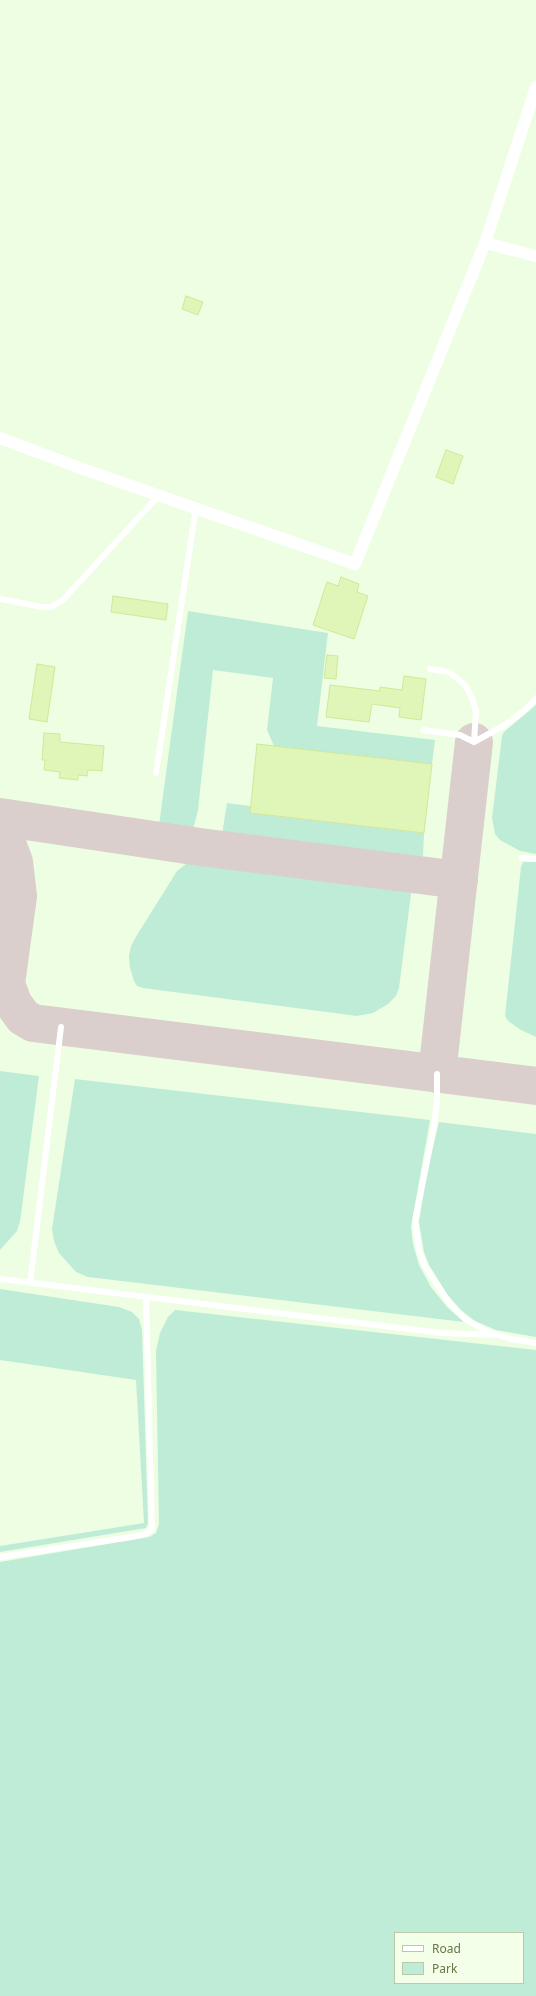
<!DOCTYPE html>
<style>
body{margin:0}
#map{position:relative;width:536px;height:1996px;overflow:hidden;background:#eefee2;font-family:"Noto Sans",sans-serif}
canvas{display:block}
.legend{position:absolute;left:394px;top:1932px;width:130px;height:52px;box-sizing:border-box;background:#f3ffe9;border:1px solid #bcc9a8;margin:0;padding:5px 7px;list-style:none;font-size:12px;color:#697747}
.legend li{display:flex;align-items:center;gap:8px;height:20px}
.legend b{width:20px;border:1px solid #bcc9a8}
</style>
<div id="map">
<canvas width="536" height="1996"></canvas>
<ul class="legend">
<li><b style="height:5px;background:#fff"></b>Road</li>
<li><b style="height:11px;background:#bfecd7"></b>Park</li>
</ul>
</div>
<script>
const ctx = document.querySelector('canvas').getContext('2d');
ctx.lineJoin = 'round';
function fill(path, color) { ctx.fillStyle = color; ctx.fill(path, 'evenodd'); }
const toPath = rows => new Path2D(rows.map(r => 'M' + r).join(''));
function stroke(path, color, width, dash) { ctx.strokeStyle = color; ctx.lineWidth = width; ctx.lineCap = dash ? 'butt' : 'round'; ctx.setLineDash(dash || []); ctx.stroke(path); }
fill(toPath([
 [188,611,328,633,317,726,435,740,432,764,274,746,267,730,273,678,213,670,198,810,193,830,181,830,159,825],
 [536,705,536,854,520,851,500,840,495,834,492,818,502,736,504,732],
 [227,803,250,806,250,813,424,833,423,856,416,861,407,862,221,841],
 [211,857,405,883,409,888,411,894,399,988,396,996,388,1004,373,1013,357,1016,143,988,137,986,134,981,130,968,129,956,131,946,137,935,177,871,190,861],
 [523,862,536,862,536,1037,521,1030,508,1021,505,1016,521,867],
 [0,1071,39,1076,20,1222,17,1231,0,1250],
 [75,1079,430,1120,411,1227,413,1244,419,1265,431,1287,447,1307,464,1322,88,1277,76,1272,59,1253,54,1241,52,1229],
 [439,1122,536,1134,536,1337,496,1330,475,1321,461,1310,447,1294,429,1265,424,1252,419,1222,427,1172],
 [0,1289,119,1307,132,1312,139,1319,142,1330,148,1523,146,1528,0,1552,0,1546,144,1523,136,1380,0,1360],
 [175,1310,536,1350,536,1996,0,1996,0,1562,149,1537,156,1533,159,1524,156,1351,160,1333,168,1317],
 [395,1933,523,1933,523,1983,395,1983]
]), '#bfecd7');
stroke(toPath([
 [0,817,200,847,459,880],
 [0,825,14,862,18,896,6,984,13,1003,23,1017,33,1023,536,1086],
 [437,1074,474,742]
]), '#dacfcc', 38);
const building = toPath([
 [186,296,203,302,198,315,182,309,186,296],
 [446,450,463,456,453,484,436,477,446,450],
 [341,577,359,584,357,592,368,596,354,639,313,625,327,582,338,586,341,577],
 [113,596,168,604,166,620,111,612,113,596],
 [327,655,338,656,336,679,324,678,327,655],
 [37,664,55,667,47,722,29,719,37,664],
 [404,676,426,679,421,720,399,717,400,708,372,704,369,722,326,717,330,685,380,691,380,687,402,690,404,676],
 [44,733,60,734,60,742,104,746,102,771,88,770,87,776,78,775,78,780,59,778,60,772,44,770,45,760,42,760,44,733],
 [257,744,432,764,424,833,250,813,257,744]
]);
fill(building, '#e0f5b8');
stroke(building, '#cfe897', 1);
stroke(toPath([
 [0,599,43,607,51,607,63,600,159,495],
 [430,669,449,672,465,685,472,698,476,711,474,742],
 [423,730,460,735,474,742],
 [474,742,505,725,526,709,536,698],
 [156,773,196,507],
 [522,858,536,859],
 [437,1074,437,1103,434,1126,415,1221,419,1250,425,1266,449,1303,465,1319,488,1332,512,1339,536,1343],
 [0,1279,441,1333,499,1335],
 [30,1283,61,1027],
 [0,1557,131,1537,145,1534,152,1529,146,1298]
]), '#fff', 6);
stroke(toPath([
 [485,243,536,256],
 [0,438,83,469,355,564,485,243,536,87]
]), '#fff', 12);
</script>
